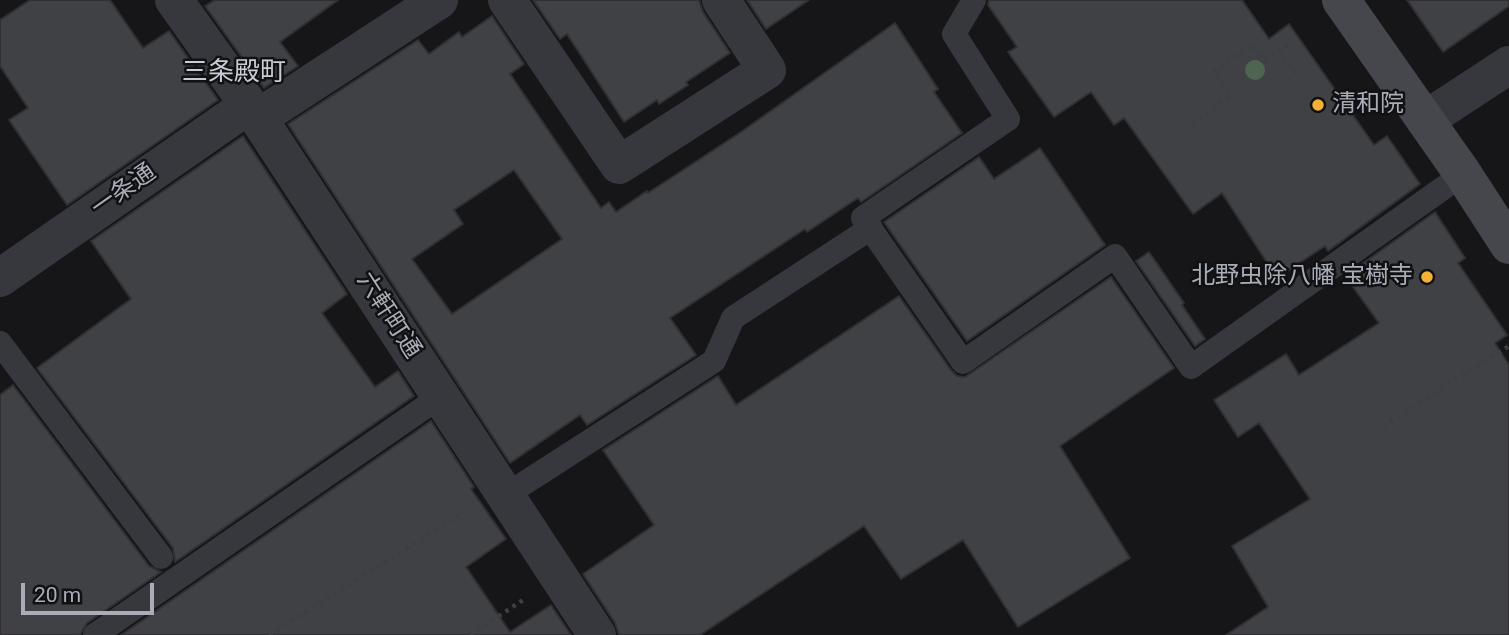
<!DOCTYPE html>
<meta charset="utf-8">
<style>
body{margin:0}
#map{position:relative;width:1509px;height:635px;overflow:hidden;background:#161618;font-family:Roboto,sans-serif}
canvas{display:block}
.scale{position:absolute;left:21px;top:583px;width:133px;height:32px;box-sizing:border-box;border:4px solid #a8adb8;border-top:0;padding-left:9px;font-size:21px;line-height:24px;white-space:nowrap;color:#a8adb8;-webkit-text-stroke:5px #111113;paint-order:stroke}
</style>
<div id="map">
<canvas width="1509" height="635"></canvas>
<div class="scale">20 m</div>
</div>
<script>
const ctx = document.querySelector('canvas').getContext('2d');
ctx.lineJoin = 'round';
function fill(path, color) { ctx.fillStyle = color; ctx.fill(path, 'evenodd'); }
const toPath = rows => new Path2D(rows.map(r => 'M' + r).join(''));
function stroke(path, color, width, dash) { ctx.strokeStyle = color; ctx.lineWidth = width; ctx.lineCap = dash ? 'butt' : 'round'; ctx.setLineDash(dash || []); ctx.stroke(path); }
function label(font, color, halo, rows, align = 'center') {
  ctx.font = font + ' Roboto,"Noto Sans JP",sans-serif'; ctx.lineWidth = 5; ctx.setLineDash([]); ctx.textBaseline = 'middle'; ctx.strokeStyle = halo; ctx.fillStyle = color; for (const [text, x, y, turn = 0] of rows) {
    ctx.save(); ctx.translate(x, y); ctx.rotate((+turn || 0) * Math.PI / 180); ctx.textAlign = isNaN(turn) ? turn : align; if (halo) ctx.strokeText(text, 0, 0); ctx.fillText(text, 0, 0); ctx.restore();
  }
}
const building = toPath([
 [30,0,110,0,143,48,169,31,218,100,67,205,9,120,28,108,0,66,0,20,30,0],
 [215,0,338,0,280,42,298,66,264,88,205,6,215,0],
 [533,0,699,0,703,12,730,53,686,82,688,85,659,104,657,100,624,122,567,34,560,39,533,0],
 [747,0,809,0,766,29,747,0],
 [989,0,1242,0,1269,39,1289,24,1374,145,1387,136,1420,184,1328,251,1325,246,1277,278,1222,193,1193,214,1124,118,1114,125,1091,92,1054,117,1008,52,1017,47,988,5,989,0],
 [1407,0,1509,0,1509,6,1443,52,1407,0],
 [492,16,524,64,510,74,601,208,609,202,616,212,647,191,648,193,741,132,895,23,938,89,934,92,962,133,861,202,858,198,807,232,805,229,670,318,696,355,587,425,580,415,510,463,288,124,418,40,429,54,459,32,462,37,492,16],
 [514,170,562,239,452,314,412,259,463,224,454,210,514,170],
 [243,136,347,294,322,313,375,387,398,371,414,396,175,562,173,548,37,368,131,299,91,241,243,136],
 [1040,148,1105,245,967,341,884,222,979,157,994,179,1040,148],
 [1435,212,1465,258,1458,263,1507,335,1495,343,1509,365,1509,635,1226,635,1268,607,1232,546,1310,499,1259,423,1238,437,1214,400,1286,354,1299,375,1379,323,1345,276,1435,212],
 [1149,252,1184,303,1182,305,1205,339,1195,346,1136,261,1149,252],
 [1111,277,1174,368,1060,446,1130,558,1018,627,963,540,901,579,864,526,700,635,619,635,615,623,583,574,654,525,603,450,718,376,736,405,899,296,951,370,957,376,965,377,1111,277],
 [13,385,149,566,161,572,87,623,80,635,0,635,0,395,13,385],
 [431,421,474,487,471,489,506,539,466,567,510,632,551,605,571,635,121,635,431,421]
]);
fill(building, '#404145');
stroke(building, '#303034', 2);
stroke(toPath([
 [1279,51,1297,75],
 [1192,123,1231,95,1214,72,1252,44,1265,61,1292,42],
 [1383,426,1509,346],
 [269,635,466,511],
 [470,635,523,600]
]), '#3d3f44', 4.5, [3.5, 5]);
stroke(toPath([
 [974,0,954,34,1008,119,863,218,963,362,1115,256,1191,367,1463,174],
 [0,343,161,557],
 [506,495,714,361,733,318,871,228],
 [95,635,441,396]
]), '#37383d', 24);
stroke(toPath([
 [174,0,258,118,597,635],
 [507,0,619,165,767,70,721,0],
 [258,118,439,0],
 [1425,120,1509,65],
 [0,278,249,105]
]), '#37383d', 38);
stroke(toPath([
 [1341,0,1463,174,1509,245]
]), '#45474d', 38);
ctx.fillStyle = '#506452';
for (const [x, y] of [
 [1255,70]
]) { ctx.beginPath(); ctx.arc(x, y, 10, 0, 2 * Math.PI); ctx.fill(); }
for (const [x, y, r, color] of [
 [1318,105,7,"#f2b134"],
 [1427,277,7,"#f2b134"]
]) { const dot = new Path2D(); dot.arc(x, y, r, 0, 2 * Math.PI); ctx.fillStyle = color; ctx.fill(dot); stroke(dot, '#111113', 2.5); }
label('24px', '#a8adb8', '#111113', [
 ["清和院",1332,105],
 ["北野虫除八幡 宝樹寺",1413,277,"right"]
], 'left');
label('24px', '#a8adb8', '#111113', [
 ["一条通",124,191,-35],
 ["六軒町通",388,316,57]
]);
label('26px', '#c9ccd4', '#111113', [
 ["三条殿町",234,73]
]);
</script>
